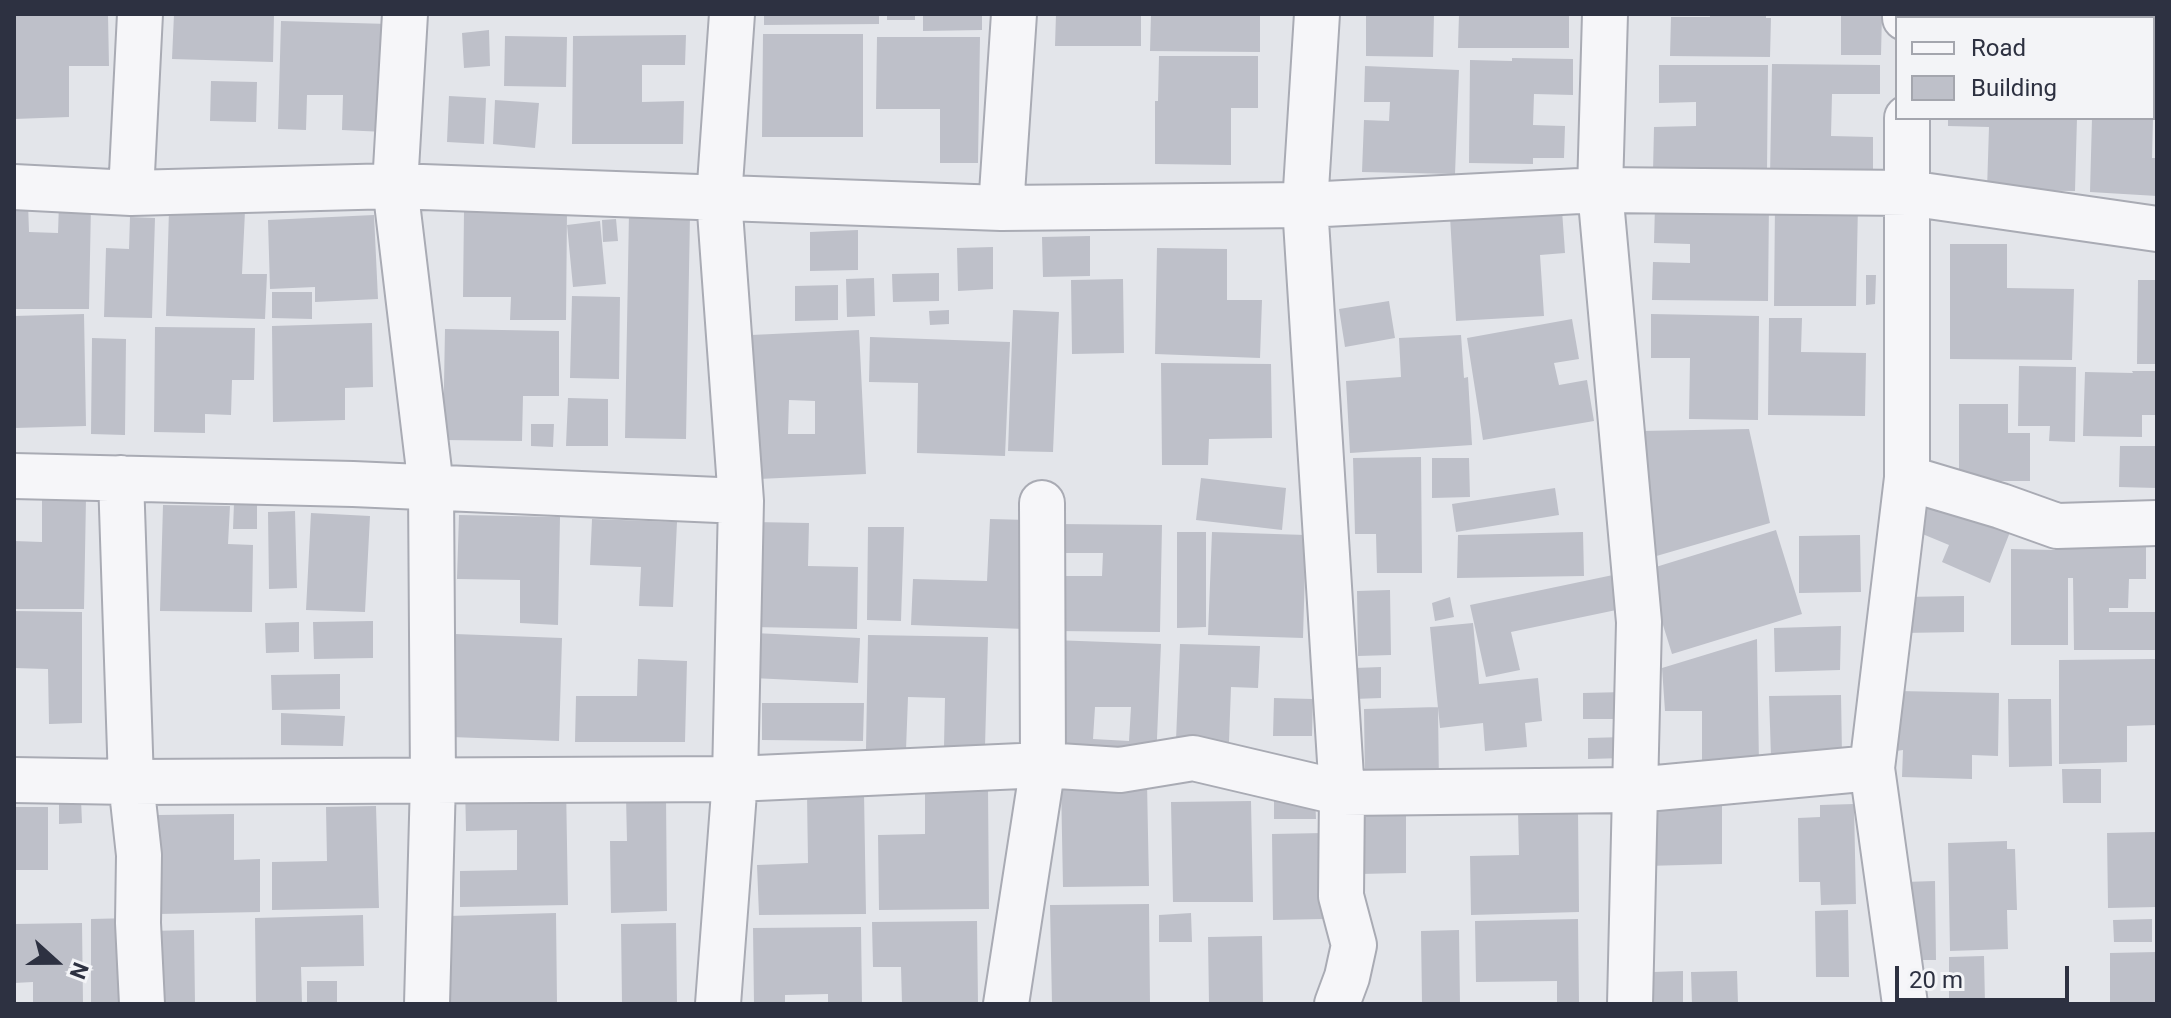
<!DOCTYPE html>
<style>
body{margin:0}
#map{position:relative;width:2171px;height:1018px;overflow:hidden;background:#e3e5ea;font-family:Roboto,sans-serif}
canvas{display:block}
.frame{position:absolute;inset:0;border:16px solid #2d3141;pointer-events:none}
.legend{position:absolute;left:1895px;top:16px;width:260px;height:104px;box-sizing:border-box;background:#f3f4f7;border:2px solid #a4a6ae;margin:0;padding:10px 14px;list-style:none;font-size:24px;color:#2d3141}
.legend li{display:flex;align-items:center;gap:16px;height:40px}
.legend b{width:40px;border:2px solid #a4a6ae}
.north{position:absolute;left:16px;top:922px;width:80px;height:80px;-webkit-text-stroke:6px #f3f4f7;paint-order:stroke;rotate:111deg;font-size:22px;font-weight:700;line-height:32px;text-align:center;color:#2d3141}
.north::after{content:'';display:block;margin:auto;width:28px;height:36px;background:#2d3141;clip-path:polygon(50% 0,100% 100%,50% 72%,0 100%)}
.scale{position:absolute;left:1895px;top:966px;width:174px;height:36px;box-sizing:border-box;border:4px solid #2d3141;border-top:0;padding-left:10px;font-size:24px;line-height:28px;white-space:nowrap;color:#2d3141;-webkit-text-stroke:6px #f3f4f7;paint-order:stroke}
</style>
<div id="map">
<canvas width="2171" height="1018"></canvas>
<div class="frame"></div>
<ul class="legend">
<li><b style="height:10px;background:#f6f6f9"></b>Road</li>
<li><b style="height:22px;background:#bec0c9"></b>Building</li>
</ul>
<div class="north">N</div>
<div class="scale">20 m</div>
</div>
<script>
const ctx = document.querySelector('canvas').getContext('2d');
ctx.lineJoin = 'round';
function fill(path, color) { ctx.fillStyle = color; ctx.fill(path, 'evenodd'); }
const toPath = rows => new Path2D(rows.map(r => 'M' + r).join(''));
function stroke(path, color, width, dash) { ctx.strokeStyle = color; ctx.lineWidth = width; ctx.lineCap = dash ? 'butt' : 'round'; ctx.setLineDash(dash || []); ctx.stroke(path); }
fill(toPath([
 [108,14,109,66,69,66,69,117,14,119,14,16],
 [174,14,274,14,273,62,172,59],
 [764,14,879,14,879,24,764,25],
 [887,14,915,14,915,20,887,20],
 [923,14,982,14,982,30,923,31],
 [1056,14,1141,14,1141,46,1055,46],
 [1151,14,1260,14,1260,52,1150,51],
 [1366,14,1434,14,1433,57,1366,56],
 [1459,14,1569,14,1569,48,1458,48],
 [1710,14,1766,14,1766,18,1771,18,1770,57,1670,56,1671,17,1710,17],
 [1841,14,1882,14,1881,55,1841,55],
 [2085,14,2157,14,2156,96,2153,96,2153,18,2085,18],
 [281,21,389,24,385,132,342,130,343,95,307,95,306,130,278,129],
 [489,30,490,66,464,68,462,33],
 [763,34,863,34,863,137,762,137],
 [686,35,685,65,642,65,642,102,684,101,683,144,572,144,573,36],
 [505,36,567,37,566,87,504,86],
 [877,37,980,37,978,163,940,163,940,109,876,109],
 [1159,56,1258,56,1258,108,1231,108,1231,165,1155,164,1155,101,1158,101],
 [1512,58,1573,59,1573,95,1534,94,1533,125,1565,126,1564,158,1533,158,1533,164,1469,163,1470,60,1512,61],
 [1772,64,1880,65,1880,94,1832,94,1831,136,1873,137,1873,180,1770,177],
 [1659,65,1768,65,1767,172,1653,172,1654,127,1696,126,1696,102,1659,103],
 [1365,66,1459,70,1455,174,1362,172,1364,120,1389,121,1390,102,1364,102],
 [211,81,257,82,256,122,210,121],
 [449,96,486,98,484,144,447,142],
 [495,100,539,103,535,148,493,144],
 [1948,118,2077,118,2075,191,1987,190,1989,127,1948,126],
 [2092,118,2153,118,2152,158,2157,158,2157,196,2090,192],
 [1769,202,1768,301,1652,300,1653,262,1690,263,1690,244,1654,243,1655,205],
 [14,203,28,203,29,232,58,233,59,203,91,204,89,309,14,309],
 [1775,203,1858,204,1856,306,1774,306],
 [169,209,245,211,242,274,267,274,265,319,166,316],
 [1562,210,1565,253,1540,255,1544,316,1456,321,1450,216],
 [464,211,567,212,566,320,510,320,511,297,463,297],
 [629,212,690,214,686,439,625,438],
 [374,215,378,299,315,302,315,287,270,289,268,220],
 [130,217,155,218,152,318,104,317,106,248,129,249],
 [616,219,618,241,603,242,602,220],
 [600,221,606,284,573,287,567,225],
 [858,230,858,270,810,271,810,232],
 [1090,236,1090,276,1043,277,1042,237],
 [1950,244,2007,244,2007,288,2074,289,2072,360,1950,359],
 [993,247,993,289,958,291,957,248],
 [1157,248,1227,249,1227,300,1262,300,1260,358,1155,354],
 [939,273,939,301,893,302,892,274],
 [1866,275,1876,275,1875,304,1866,305],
 [874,278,875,316,847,317,846,279],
 [1123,279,1124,353,1072,354,1071,280],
 [2138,280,2157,280,2157,364,2137,364],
 [838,285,838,320,795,321,795,286],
 [272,292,312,292,312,319,272,318],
 [572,296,620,297,619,379,570,378],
 [1389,301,1395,338,1345,347,1339,309],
 [949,310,949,324,930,325,929,311],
 [1013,310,1059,312,1053,452,1008,451],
 [84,314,86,426,14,428,14,316],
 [1651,314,1759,316,1758,420,1689,419,1690,358,1651,358],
 [1769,318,1802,318,1801,352,1866,353,1865,416,1768,415],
 [1572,319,1579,359,1554,363,1559,385,1587,380,1594,421,1483,440,1467,338],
 [372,323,373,387,345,388,345,420,273,422,272,326],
 [155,327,255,328,254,380,232,380,231,415,205,414,205,433,154,432],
 [445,329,559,331,559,396,523,396,522,441,443,440],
 [859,330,866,474,759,479,751,335],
 [789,400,815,401,815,434,788,434],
 [1461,335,1464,378,1468,377,1472,445,1350,453,1346,381,1401,377,1399,338],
 [870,337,1010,342,1005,456,917,453,918,383,869,382],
 [92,338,126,339,125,435,91,434],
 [1161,363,1271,364,1272,438,1209,439,1208,465,1162,465],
 [2019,366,2076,367,2075,442,2049,441,2050,426,2018,426],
 [2132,371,2157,371,2157,415,2142,415,2142,437,2083,436,2085,372,2133,373],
 [568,398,608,399,608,446,566,446],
 [1959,404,2008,404,2008,433,2030,433,2030,481,1959,481],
 [531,424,554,424,553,447,531,446],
 [1749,429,1770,523,1653,557,1640,431],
 [2120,446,2157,446,2157,488,2119,487],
 [1421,457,1422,573,1377,573,1376,534,1355,534,1353,458],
 [1432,458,1469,458,1470,497,1432,498],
 [1201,478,1286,488,1282,530,1196,520],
 [1555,488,1559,515,1456,532,1452,504],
 [1924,491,2012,527,1990,583,1942,562,1949,545,1908,528],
 [42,497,86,498,84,609,14,609,14,541,42,542],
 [234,503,257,504,257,529,233,529],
 [163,505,230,506,228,544,253,545,252,612,160,611],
 [295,511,297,588,269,589,268,512],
 [311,513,370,516,365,612,306,610],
 [459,515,560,517,558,625,520,623,520,580,457,579],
 [592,519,677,522,673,607,639,606,641,567,590,565],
 [990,519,1029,520,1025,629,911,625,913,579,987,581],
 [754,522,809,523,808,566,858,567,857,629,752,627],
 [1058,524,1162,525,1160,632,1055,631,1057,576,1102,576,1103,553,1057,553],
 [868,527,904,527,901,621,867,620],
 [1776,530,1802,614,1672,654,1646,570],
 [1177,532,1206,532,1206,627,1177,628],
 [1212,532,1306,535,1303,638,1208,635],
 [1583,532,1584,576,1457,578,1458,535],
 [1860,535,1861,592,1799,593,1799,536],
 [2055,546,2146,547,2146,579,2129,579,2128,608,2109,608,2109,612,2157,612,2157,650,2074,650,2073,578,2068,578,2068,645,2011,645,2011,549,2055,550],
 [1613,575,1621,609,1511,632,1520,670,1486,677,1470,605],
 [1390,590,1391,655,1358,656,1357,591],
 [1964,596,1964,632,1902,633,1902,597],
 [1450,597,1454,617,1435,621,1432,603],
 [14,611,82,612,82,723,49,724,48,669,14,668],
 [373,621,373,658,314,659,313,622],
 [299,622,299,652,266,653,265,623],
 [1473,623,1479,684,1538,678,1542,721,1525,723,1527,747,1485,751,1483,723,1440,728,1430,627],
 [1841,626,1840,670,1775,672,1774,628],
 [754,633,860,638,858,683,752,678],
 [455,634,562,638,559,741,451,737],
 [868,635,988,637,985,747,944,747,945,698,908,697,906,750,866,749],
 [1757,639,1759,765,1702,766,1702,711,1665,711,1662,668],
 [1053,640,1161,644,1156,762,1049,758],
 [1095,707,1131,707,1129,741,1093,739],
 [1180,644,1260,646,1258,688,1231,687,1229,742,1176,740],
 [638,659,687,661,685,742,575,742,576,696,637,696],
 [2157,659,2157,725,2127,726,2127,762,2059,764,2059,660],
 [1381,667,1381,698,1354,699,1354,668],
 [340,674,340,709,272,710,271,675],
 [1898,691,1999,693,1998,756,1972,755,1972,779,1902,777,1903,750,1896,751],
 [1624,692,1625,719,1583,719,1583,693],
 [1841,695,1842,756,1771,757,1769,696],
 [1274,698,1313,699,1312,736,1273,736],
 [2008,699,2051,699,2052,766,2009,767],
 [762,703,864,703,863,741,762,740],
 [1438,707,1439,786,1365,787,1364,709],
 [281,713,345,716,343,746,281,745],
 [1624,737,1624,758,1588,759,1588,738],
 [2062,769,2101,769,2101,803,2063,803],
 [1147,782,1149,886,1063,887,1061,783],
 [566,783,568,905,460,907,460,871,517,870,517,830,466,831,465,785],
 [988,788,989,909,879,910,878,835,925,834,925,790],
 [864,792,866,914,759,915,757,865,808,863,807,794],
 [666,795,667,911,611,913,610,841,627,841,626,797],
 [1315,796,1316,819,1274,819,1274,797],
 [81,799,82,823,59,824,59,800],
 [1251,801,1253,902,1173,902,1171,802],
 [1722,804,1722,864,1645,866,1645,805],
 [1854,804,1856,904,1821,905,1820,882,1799,882,1798,818,1820,817,1820,805],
 [376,806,379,908,272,910,272,862,327,861,326,807],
 [14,807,48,807,48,870,14,870],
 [1406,810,1406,873,1360,874,1360,811],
 [1578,810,1579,912,1471,915,1470,856,1519,855,1518,811],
 [234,814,234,860,260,859,260,912,159,914,158,815],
 [2157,832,2157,907,2108,908,2107,833],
 [1323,833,1323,919,1273,920,1272,834],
 [2007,841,2007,849,2015,849,2017,910,2007,910,2008,949,1950,951,1948,843],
 [1935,881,1936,960,1904,960,1904,882],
 [1149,904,1150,1004,1052,1004,1050,905],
 [1848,910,1849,977,1816,977,1815,911],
 [556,913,557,1004,449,1004,448,916],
 [1191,913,1192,942,1159,942,1159,915],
 [363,915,364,966,301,967,302,1004,256,1004,255,918],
 [132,918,134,1004,91,1004,91,919],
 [1578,919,1579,1004,1557,1004,1557,981,1476,982,1475,921],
 [2152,919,2152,942,2114,942,2113,920],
 [977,921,978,1004,902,1004,901,967,873,967,872,922],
 [82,923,83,1004,33,1004,33,982,14,983,14,924],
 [676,923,677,1004,622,1004,621,924],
 [861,927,862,1004,828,1004,828,994,785,995,785,1004,754,1004,753,928],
 [194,930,195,1004,149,1004,148,931],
 [1459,930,1460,1004,1422,1004,1421,931],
 [1262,936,1263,1004,1209,1004,1208,937],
 [2157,952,2157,1004,2110,1004,2110,953],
 [1984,956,1985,1004,1949,1004,1949,957],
 [1683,971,1683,1004,1654,1004,1653,972],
 [1737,971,1738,1004,1692,1004,1691,972],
 [307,981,337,981,337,1004,307,1004]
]), '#bec0c9');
const minor = toPath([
 [405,14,395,186,431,487,433,781,427,1004],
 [1317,14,1305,205,1342,793,1341,896,1354,945,1347,977,1337,1004],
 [1605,14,1600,190,1639,622,1630,1004],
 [1905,14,1905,18],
 [14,187,131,193,395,186,1001,208,1305,205,1600,190,1908,193,2157,229],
 [131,193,140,14],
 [1001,208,1014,14],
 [14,476,353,484,741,501],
 [121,478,131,782,139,855,138,923,142,1004],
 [1907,478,2001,506,2057,526,2157,523],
 [14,780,131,782,735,779,1043,765,1120,770,1193,758,1342,793,1635,790,1872,768],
 [718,1004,735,779,741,501,719,198,732,14],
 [1006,1004,1043,765,1042,503],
 [1905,1004,1872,768,1907,478,1907,118]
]);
stroke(minor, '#a9abb4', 48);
stroke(minor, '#f6f6f9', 44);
</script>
